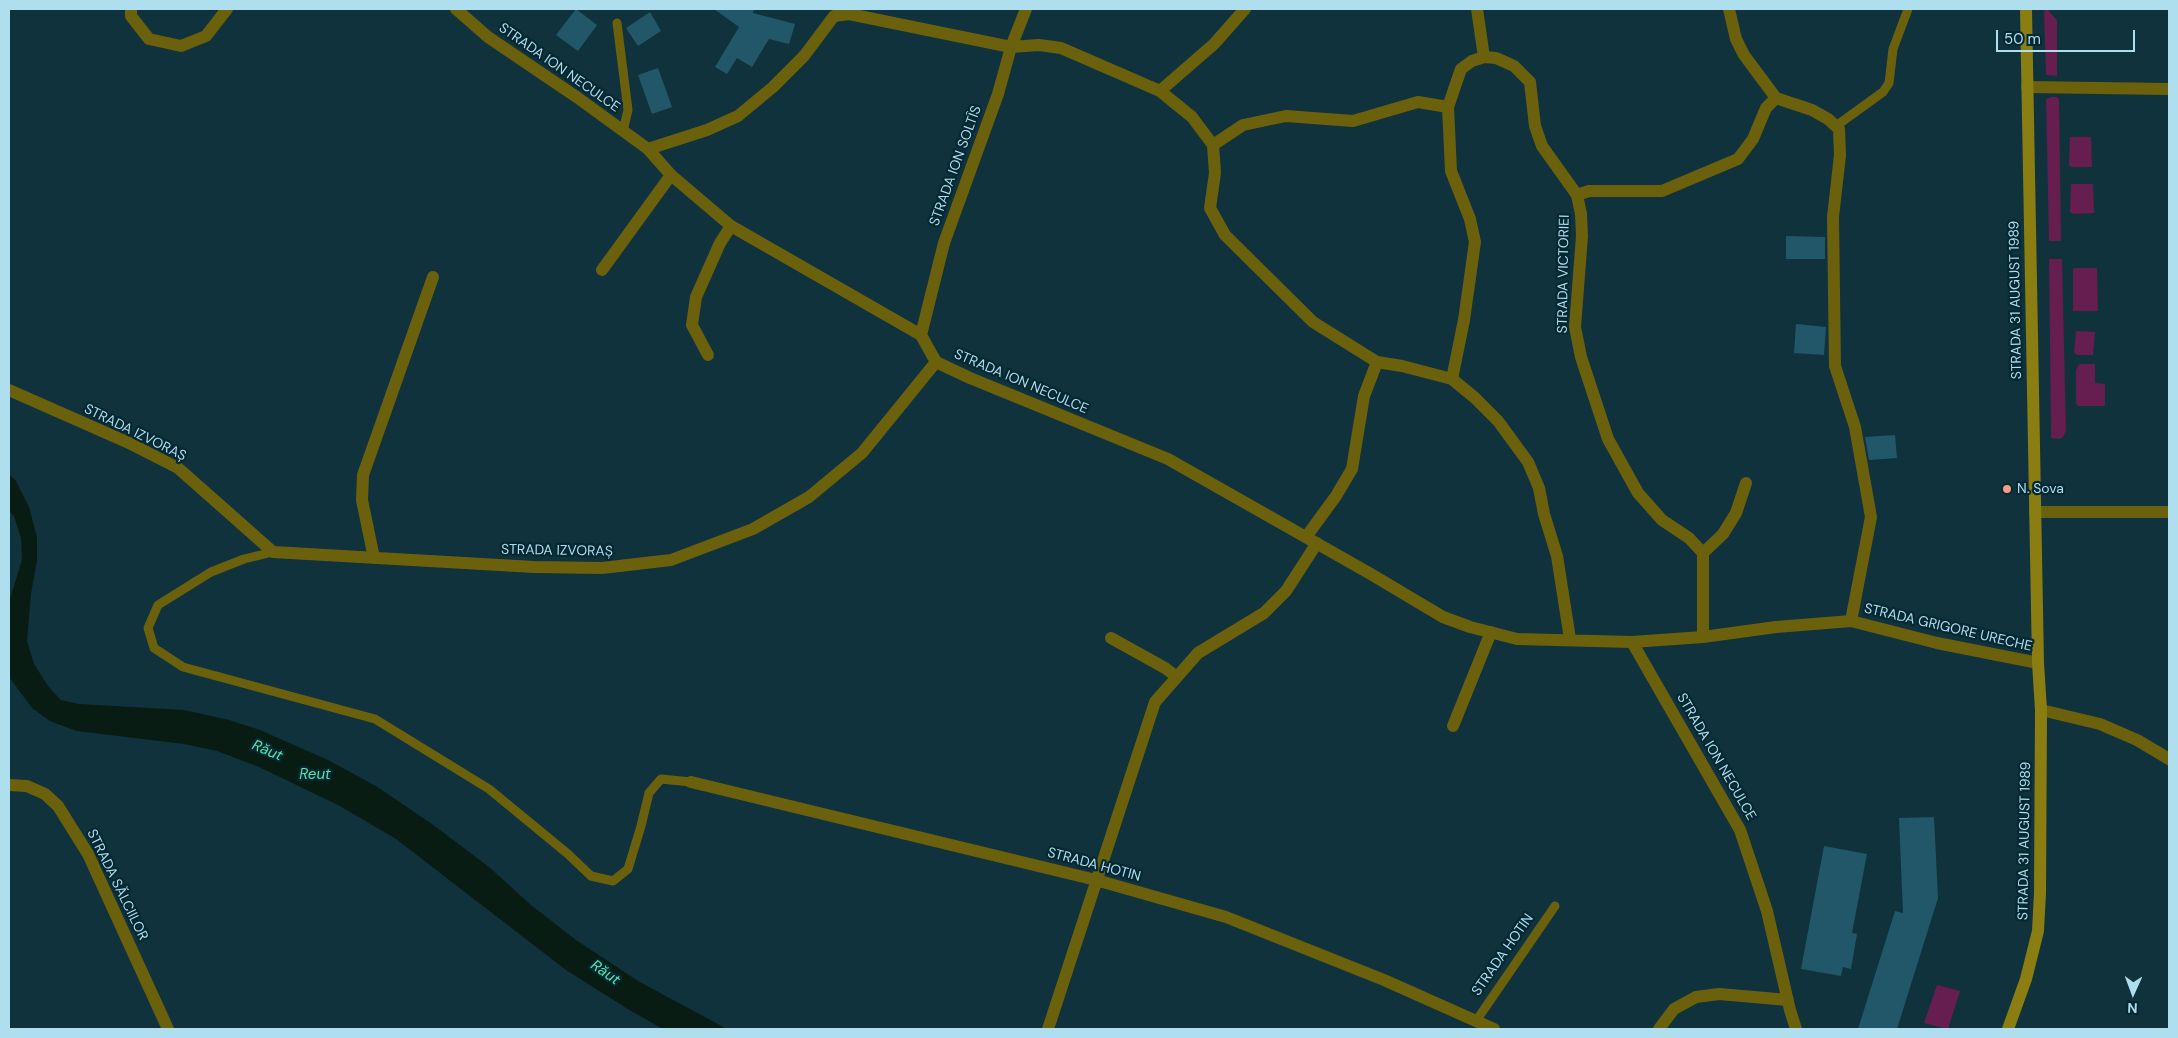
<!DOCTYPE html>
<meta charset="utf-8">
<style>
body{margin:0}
#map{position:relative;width:2178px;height:1038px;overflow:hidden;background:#10323c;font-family:"DM Sans",sans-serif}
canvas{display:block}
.frame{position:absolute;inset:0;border:10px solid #afdeee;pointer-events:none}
.north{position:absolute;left:2108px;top:968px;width:50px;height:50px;-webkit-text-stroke:4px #052832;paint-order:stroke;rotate:182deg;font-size:14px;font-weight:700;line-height:20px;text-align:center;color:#afdeee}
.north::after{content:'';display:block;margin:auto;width:18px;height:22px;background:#afdeee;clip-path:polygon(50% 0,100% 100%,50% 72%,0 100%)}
.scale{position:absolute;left:1996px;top:30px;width:139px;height:22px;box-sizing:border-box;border:2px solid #afdeee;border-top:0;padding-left:6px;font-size:15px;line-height:18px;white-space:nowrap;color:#afdeee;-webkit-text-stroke:4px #052832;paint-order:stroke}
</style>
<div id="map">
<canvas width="2178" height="1038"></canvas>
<div class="frame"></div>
<div class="north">N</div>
<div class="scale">50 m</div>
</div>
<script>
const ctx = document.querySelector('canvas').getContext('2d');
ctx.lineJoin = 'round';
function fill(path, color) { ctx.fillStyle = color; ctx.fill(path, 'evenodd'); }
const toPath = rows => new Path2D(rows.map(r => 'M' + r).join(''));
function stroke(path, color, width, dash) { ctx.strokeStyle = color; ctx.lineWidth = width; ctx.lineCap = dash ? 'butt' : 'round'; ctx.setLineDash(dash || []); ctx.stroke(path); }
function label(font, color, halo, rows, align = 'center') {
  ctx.font = font + ' "DM Sans",sans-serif'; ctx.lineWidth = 4.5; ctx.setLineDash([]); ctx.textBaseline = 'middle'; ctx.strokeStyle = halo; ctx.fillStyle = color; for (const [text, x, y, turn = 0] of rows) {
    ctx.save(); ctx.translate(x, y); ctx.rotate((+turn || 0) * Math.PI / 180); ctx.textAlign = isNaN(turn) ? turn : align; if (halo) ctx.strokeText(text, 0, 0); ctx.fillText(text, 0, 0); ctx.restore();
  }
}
fill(toPath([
 [2044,9,2047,9,2057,20,2057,76,2046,75],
 [2052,97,2057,97,2059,99,2061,241,2049,241,2046,99],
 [2070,137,2091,137,2092,167,2071,167,2069,165],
 [2071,184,2093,184,2094,213,2073,214,2070,212],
 [2049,259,2062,259,2066,431,2063,437,2059,439,2051,438,2051,433],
 [2075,268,2097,268,2098,311,2073,311,2073,269],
 [2076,331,2095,332,2093,355,2077,355,2074,352],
 [2079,364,2095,364,2095,383,2105,384,2105,406,2078,406,2076,404,2076,370],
 [1937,985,1960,991,1948,1029,1924,1023]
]), '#661d50');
fill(toPath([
 [9,474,16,481,29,507,37,537,37,560,31,594,27,641,34,664,48,686,61,700,79,704,184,710,229,720,260,730,328,760,376,786,432,824,489,867,531,905,576,940,638,981,727,1029,663,1029,631,1011,566,970,396,839,340,806,259,767,217,751,184,744,77,731,50,721,32,708,9,677,9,602,22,560,21,538,14,516,9,511]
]), '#091c13');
fill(toPath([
 [576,9,597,25,578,51,556,35],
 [714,9,754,9,753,13,795,24,789,44,769,39,752,67,737,58,727,74,715,67,739,27],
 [650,12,661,31,638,46,626,28],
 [658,68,672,107,652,114,638,75],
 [1786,236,1825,237,1825,259,1786,259],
 [1796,324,1826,327,1824,355,1794,353],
 [1895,435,1897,458,1869,460,1865,437],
 [1934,817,1938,898,1897,1029,1858,1029,1895,911,1903,913,1899,818],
 [1824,846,1867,854,1852,933,1857,934,1851,969,1843,967,1841,976,1801,969]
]), '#215768');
stroke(toPath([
 [617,23,628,110,623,131],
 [1836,126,1883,92,1889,83,1893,49,1908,9],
 [273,552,244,559,211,572,158,605,148,628,154,648,183,667,375,719,489,789,568,854,591,876,613,881,628,869,641,826,649,793,661,779,691,782],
 [1476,1021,1555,906]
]), '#6b610d', 9);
stroke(toPath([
 [131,9,131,16,149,39,181,46,206,36,227,9],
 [456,9,488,37,578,98,648,149,671,175,731,226,921,335,936,362,970,378,1168,459,1369,573,1443,617,1470,627,1517,639,1632,642,1703,637,1776,627,1851,621,1937,643,2038,663],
 [1729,9,1736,39,1744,55,1776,98],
 [1484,57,1496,58,1514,66,1530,82,1535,126,1542,146,1577,195,1581,214,1582,236,1575,327,1581,357,1608,439,1638,493,1662,520,1689,538,1703,553],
 [2027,87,2169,89],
 [1160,91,1214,44,1245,9],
 [1213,145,1243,125,1286,116,1353,121,1418,102,1448,107],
 [648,149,707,130,738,116,773,87,804,56,834,16,849,14,1011,47,1039,45,1061,48,1160,91,1192,117,1213,145,1215,173,1210,208,1225,235,1313,322,1377,362,1402,366,1452,379,1475,398,1498,421,1528,462,1539,488,1544,514,1557,556,1570,639],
 [1577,195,1589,191,1662,191,1738,159,1753,139,1766,108,1776,98,1812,110,1828,119,1839,129,1840,155,1833,217,1835,366,1855,427,1871,517,1851,621],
 [602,270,671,175],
 [921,335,944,243,998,94,1011,47,1026,9],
 [708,355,692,325,696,297,720,243,731,226],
 [1452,379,1464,320,1475,242,1470,219,1451,171,1448,107,1461,69,1472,61,1484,57,1477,9],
 [9,390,129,443,178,468,273,552,534,567,602,568,671,560,753,529,809,497,862,453,936,362],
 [2035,512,2169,512],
 [1306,537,1336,496,1352,469,1364,396,1377,362],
 [374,558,362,500,363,475,433,277],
 [1703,637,1703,553,1723,534,1736,513,1746,483],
 [1111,638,1165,668,1177,677],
 [1632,642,1740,830,1767,911,1790,1010,1796,1029],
 [2041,710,2100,724,2137,740,2169,759],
 [1453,726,1491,632],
 [691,782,1096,880,1226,917,1384,980,1494,1029],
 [9,785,27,786,45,794,58,806,88,854,168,1029],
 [1048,1029,1155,702,1198,653,1264,613,1286,591,1317,543],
 [1659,1029,1674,1009,1696,997,1719,994,1788,1000]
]), '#6b610d', 12);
stroke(toPath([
 [2008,1029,2026,979,2038,931,2040,893,2041,710,2038,663,2026,9]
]), '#8a7d11', 12);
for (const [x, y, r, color] of [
 [2007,489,5,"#f2a080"]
]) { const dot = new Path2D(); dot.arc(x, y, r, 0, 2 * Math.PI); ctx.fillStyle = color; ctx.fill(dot); stroke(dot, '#052832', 2); }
label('14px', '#afdeee', '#052832', [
 ["STRADA ION NECULCE",559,68,35],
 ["STRADA ION SOLTÎS",956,166,-70],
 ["STRADA VICTORIEI",1564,274,-89],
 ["STRADA 31 AUGUST 1989",2016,300,-91],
 ["STRADA ION NECULCE",1021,382,23],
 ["STRADA IZVORAȘ",135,433,26],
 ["STRADA IZVORAȘ",557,551,1],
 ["STRADA GRIGORE URECHE",1948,628,13],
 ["STRADA ION NECULCE",1716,757,60],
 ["STRADA 31 AUGUST 1989",2025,841,-89],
 ["STRADA HOTIN",1094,865,15],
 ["STRADA SĂLCIILOR",117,885,64],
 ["STRADA HOTIN",1503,955,-55]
]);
label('14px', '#afdeee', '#052832', [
 ["N. Sova",2017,489]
], 'left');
label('italic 15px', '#58e4a8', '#052832', [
 ["Răut",267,751,23],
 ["Reut",315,775],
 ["Răut",605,973,35]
]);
</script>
